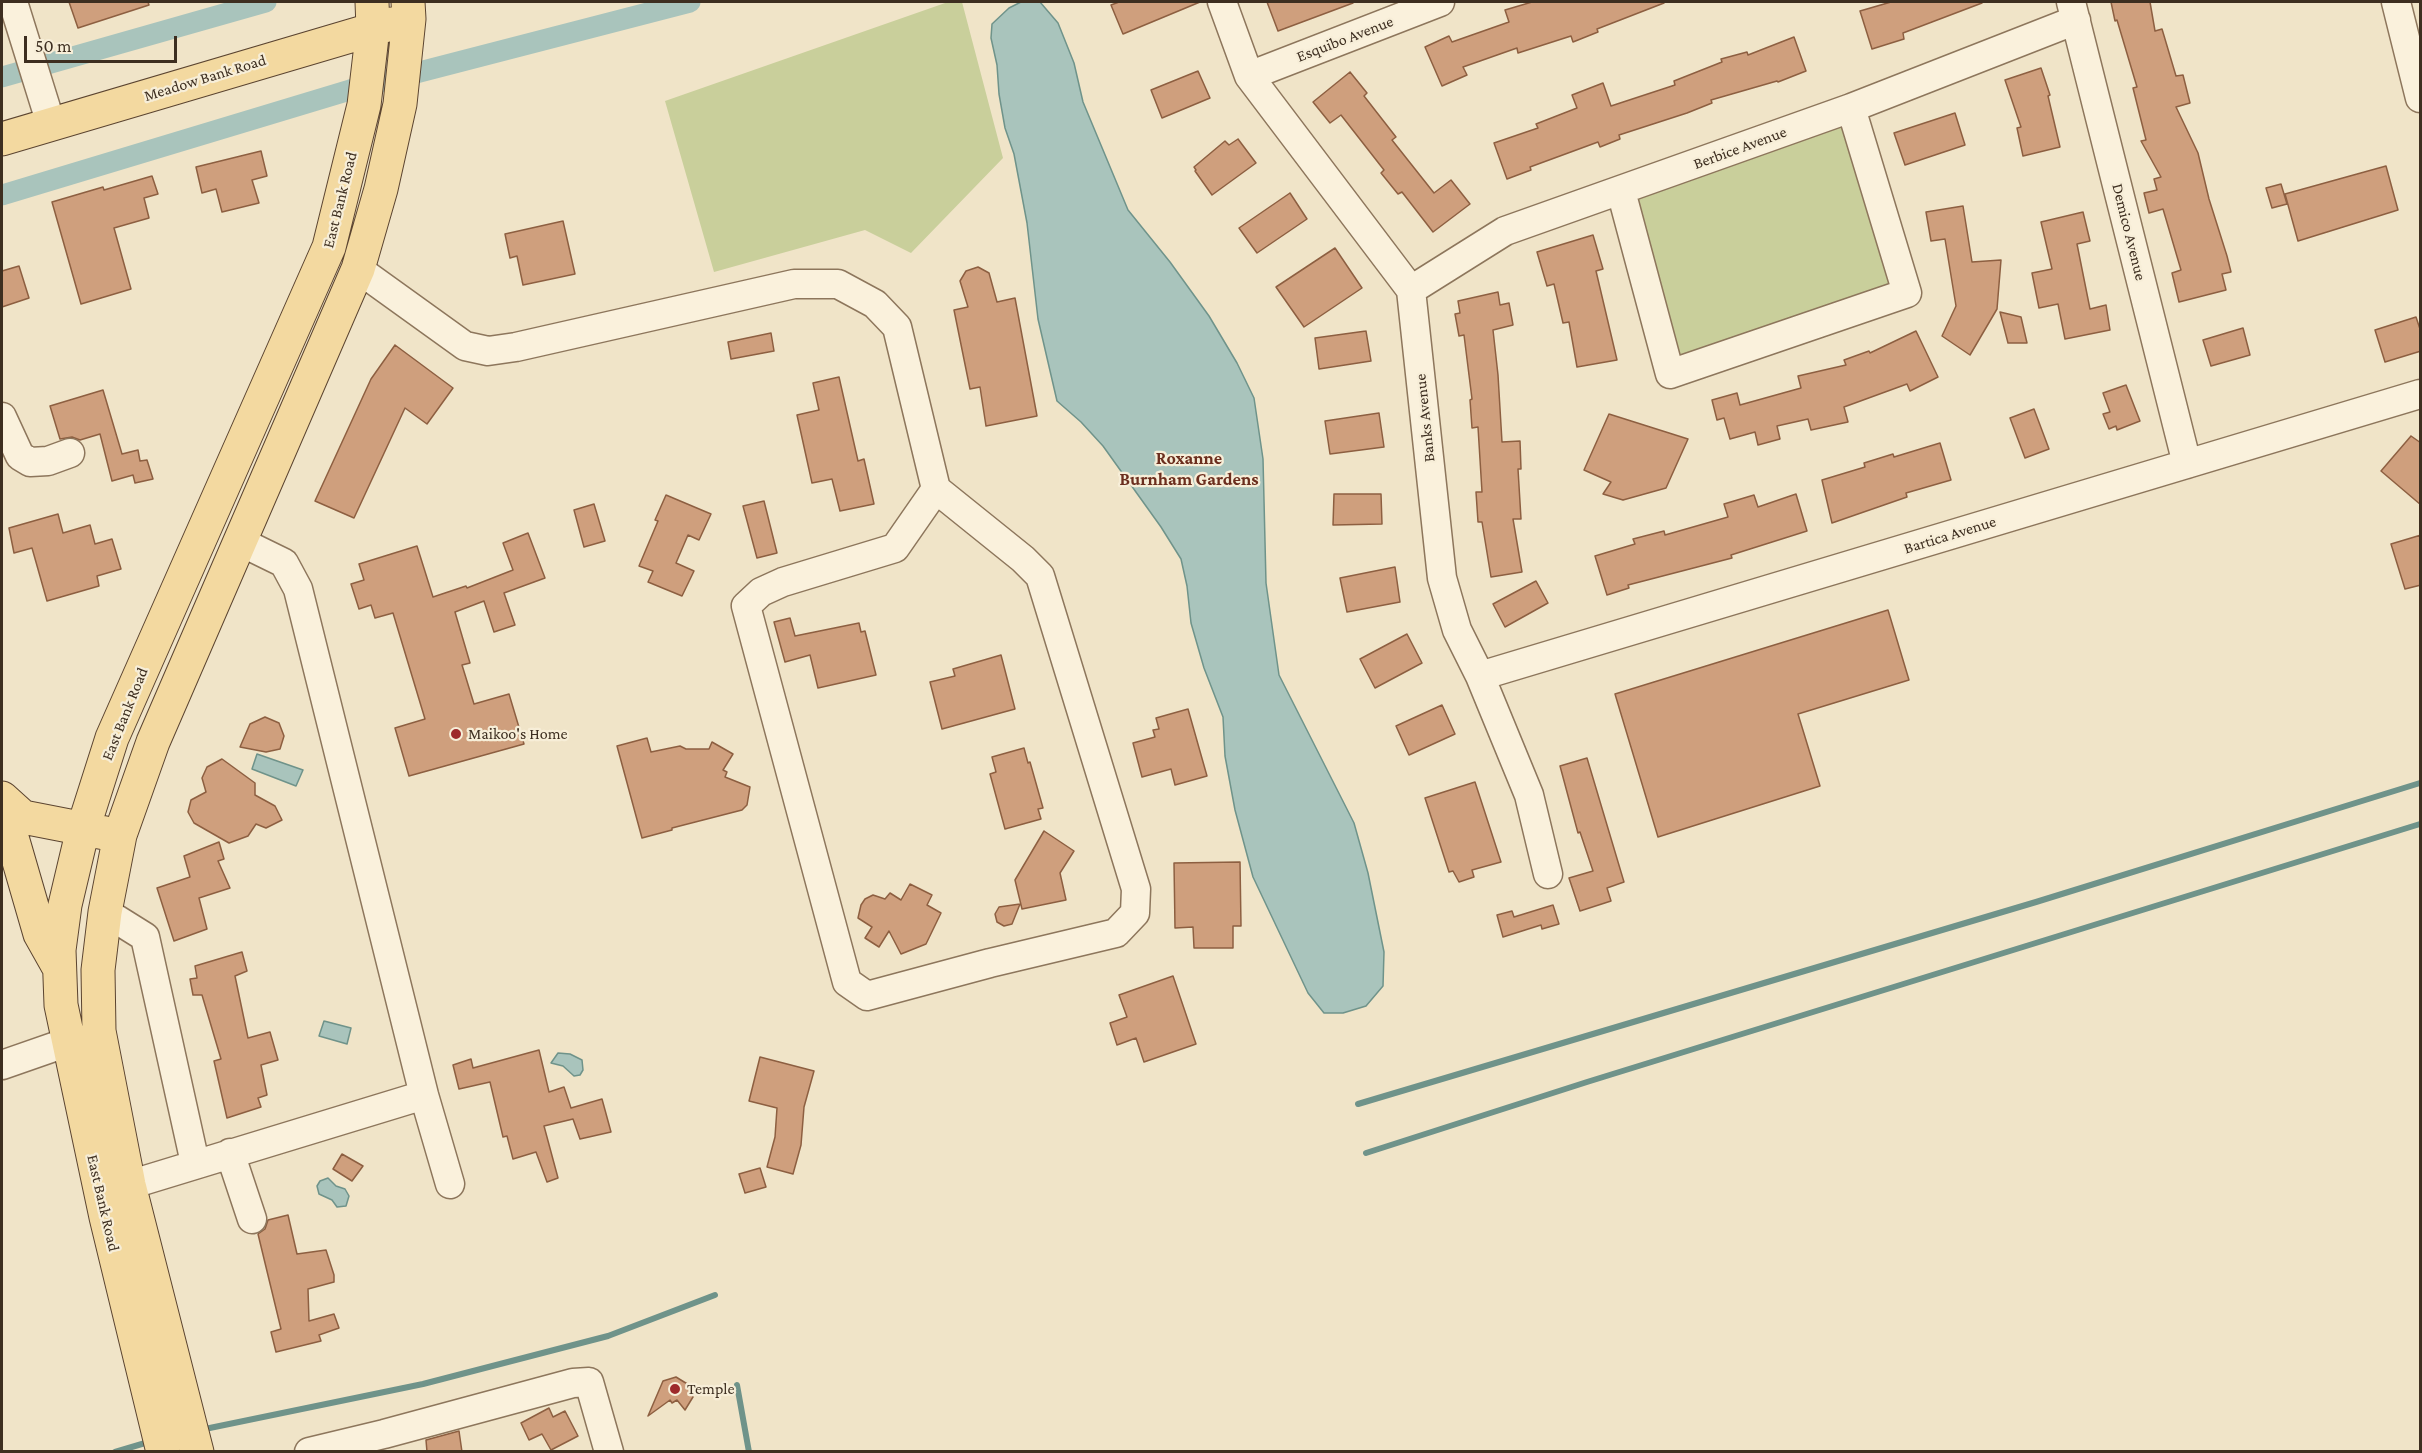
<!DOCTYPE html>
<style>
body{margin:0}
#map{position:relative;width:2422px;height:1453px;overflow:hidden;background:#f0e4c8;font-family:"Crimson Pro",serif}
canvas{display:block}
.frame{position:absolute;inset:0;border:3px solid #3d2e20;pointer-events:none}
.scale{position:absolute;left:24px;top:36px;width:153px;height:27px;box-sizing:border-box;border:3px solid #3d2e20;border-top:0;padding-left:8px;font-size:18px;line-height:21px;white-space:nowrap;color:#3d2e20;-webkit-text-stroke:4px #f7eed8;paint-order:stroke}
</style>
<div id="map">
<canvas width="2422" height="1453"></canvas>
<div class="frame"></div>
<div class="scale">50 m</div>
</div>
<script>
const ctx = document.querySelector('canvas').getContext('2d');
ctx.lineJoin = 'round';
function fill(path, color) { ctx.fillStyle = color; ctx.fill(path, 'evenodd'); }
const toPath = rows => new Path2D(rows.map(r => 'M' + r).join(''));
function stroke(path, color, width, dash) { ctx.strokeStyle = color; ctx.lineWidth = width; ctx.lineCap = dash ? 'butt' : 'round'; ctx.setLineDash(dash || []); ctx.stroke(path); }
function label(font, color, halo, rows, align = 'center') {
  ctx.font = font + ' "Crimson Pro",serif'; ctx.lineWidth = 4.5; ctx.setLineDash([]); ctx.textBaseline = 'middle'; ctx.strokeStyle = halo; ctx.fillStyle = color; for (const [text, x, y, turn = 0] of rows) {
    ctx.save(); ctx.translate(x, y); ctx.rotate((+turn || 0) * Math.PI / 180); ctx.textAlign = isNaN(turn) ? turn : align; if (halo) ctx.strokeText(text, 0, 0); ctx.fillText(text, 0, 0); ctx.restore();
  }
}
fill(toPath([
 [948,2,962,2,1003,158,911,253,865,230,714,272,665,101],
 [1851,108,1907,293,1670,374,1621,191]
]), '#c9cf9b');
const water = toPath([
 [1021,2,1040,2,1058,23,1074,63,1083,102,1128,210,1170,262,1209,316,1237,363,1254,398,1263,459,1266,583,1279,675,1354,823,1368,873,1384,952,1383,986,1366,1006,1343,1013,1324,1013,1308,993,1253,877,1235,810,1225,756,1223,717,1204,668,1191,623,1187,586,1181,559,1161,527,1103,446,1081,422,1057,401,1038,319,1027,223,1014,154,1005,128,999,94,997,65,991,38,992,24,1009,8,1021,2],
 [257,754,303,770,296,786,252,769,257,754],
 [324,1021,351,1028,347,1044,319,1036,324,1021],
 [558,1053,570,1054,582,1060,583,1070,580,1075,574,1076,563,1066,551,1063,558,1053],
 [328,1178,336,1186,345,1189,349,1196,346,1206,337,1207,332,1200,319,1194,317,1186,320,1181,328,1178]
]);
fill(water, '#a9c4bc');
stroke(water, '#6f938a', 1.5);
stroke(toPath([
 [1358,1104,2036,902,2420,783],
 [1366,1153,1587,1082,2420,824],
 [737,1385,749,1452],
 [200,1430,423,1384,608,1336,715,1295],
 [115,1452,152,1441]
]), '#6f938a', 6);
stroke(toPath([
 [2,77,266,2],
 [2,195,350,90,690,2]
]), '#a9c4bc', 21);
const building = toPath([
 [69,2,148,2,149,5,78,28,69,2],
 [1119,2,1200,2,1123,34,1111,5,1119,2],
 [1267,2,1352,2,1353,3,1278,31,1267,2],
 [1532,2,1664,2,1664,3,1597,29,1598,32,1573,42,1571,36,1518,53,1517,48,1463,67,1467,75,1442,86,1425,47,1449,36,1452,42,1509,22,1505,10,1532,2],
 [1891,2,1982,2,1982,3,1903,33,1904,39,1872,49,1860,11,1891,2],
 [2111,2,2150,2,2155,31,2162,29,2176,76,2183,75,2190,103,2176,107,2198,153,2209,199,2227,256,2231,272,2222,274,2226,290,2179,302,2172,273,2181,270,2163,209,2149,213,2144,193,2157,190,2154,179,2161,177,2141,141,2146,140,2133,88,2137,87,2117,20,2115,21,2111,2],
 [1794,37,1806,71,1778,82,1777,81,1711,100,1712,103,1687,113,1619,135,1620,139,1600,147,1598,142,1530,167,1531,170,1507,179,1494,143,1538,128,1536,124,1577,108,1572,95,1603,83,1611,106,1675,85,1674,81,1722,62,1721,59,1747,52,1748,55,1794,37],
 [2041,68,2050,95,2048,96,2060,147,2023,156,2017,128,2021,127,2005,80,2041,68],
 [1198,71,1210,98,1162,118,1151,90,1198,71],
 [1350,72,1367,93,1364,96,1396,137,1392,140,1434,193,1451,180,1470,204,1433,232,1402,192,1398,194,1381,173,1384,170,1341,115,1330,123,1313,102,1350,72],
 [1955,113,1965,145,1905,165,1894,133,1955,113],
 [1238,139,1256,163,1212,195,1195,171,1196,170,1194,167,1225,141,1229,145,1238,139],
 [261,151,267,176,252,180,259,203,222,212,216,189,202,193,196,167,261,151],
 [2386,166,2398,210,2298,241,2285,194,2386,166],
 [152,176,158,194,144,198,149,218,114,228,131,289,81,304,52,202,103,187,104,190,152,176],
 [2281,184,2287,204,2272,208,2266,188,2281,184],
 [1290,193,1307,219,1257,253,1239,228,1290,193],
 [1963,206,1972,262,2001,260,1997,309,1970,355,1942,336,1956,306,1945,239,1931,241,1926,212,1963,206],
 [2083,212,2090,241,2077,244,2090,309,2106,305,2110,330,2065,339,2058,304,2039,308,2032,273,2052,269,2041,222,2083,212],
 [563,221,575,274,523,285,517,256,510,258,505,234,563,221],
 [1593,235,1603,269,1596,271,1617,360,1577,367,1569,322,1563,323,1554,284,1547,286,1537,252,1593,235],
 [1335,248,1362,288,1304,327,1276,287,1335,248],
 [19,266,29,298,2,307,2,271,19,266],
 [978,267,989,273,997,302,1015,298,1037,416,986,426,980,387,970,389,954,310,968,307,960,281,966,271,978,267],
 [1498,292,1500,305,1509,303,1513,325,1493,330,1498,375,1502,442,1520,441,1521,469,1518,469,1521,519,1513,519,1522,572,1491,577,1482,522,1478,522,1476,492,1482,492,1478,427,1472,428,1470,400,1472,399,1464,335,1459,336,1455,314,1460,313,1458,301,1498,292],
 [2000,312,2021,317,2027,343,2008,343,2000,312],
 [2416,317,2421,332,2421,351,2385,362,2375,330,2416,317],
 [2243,328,2250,355,2211,366,2203,340,2243,328],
 [1366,331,1371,361,1319,369,1315,338,1366,331],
 [1916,331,1938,377,1910,391,1907,384,1844,407,1848,422,1811,430,1808,419,1777,426,1780,439,1758,445,1755,432,1730,439,1724,418,1717,420,1712,400,1737,393,1740,405,1801,388,1798,376,1846,365,1844,360,1869,351,1870,353,1916,331],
 [771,333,774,351,731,359,728,342,771,333],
 [395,345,453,388,427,424,405,408,354,518,315,501,371,379,395,345],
 [839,377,858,461,864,459,874,504,840,511,832,479,812,483,797,415,819,410,813,383,839,377],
 [2126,385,2140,421,2117,430,2116,426,2109,429,2103,414,2110,412,2103,393,2126,385],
 [103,390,122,454,138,450,140,461,147,460,153,479,135,483,133,475,112,481,100,434,80,440,72,437,60,439,50,406,103,390],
 [2034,409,2049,449,2025,458,2010,418,2034,409],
 [1379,413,1384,447,1330,454,1325,421,1379,413],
 [1609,414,1688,439,1666,488,1623,500,1603,494,1611,482,1584,470,1609,414],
 [2411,436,2421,443,2421,505,2381,471,2411,436],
 [1940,443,1951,480,1906,493,1907,497,1832,523,1822,480,1865,467,1864,463,1893,454,1894,457,1940,443],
 [1334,494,1381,494,1382,524,1333,525,1334,494],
 [1796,494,1807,531,1731,555,1732,558,1628,585,1629,588,1607,595,1595,556,1635,544,1633,539,1664,531,1665,535,1728,517,1724,504,1754,495,1758,507,1796,494],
 [666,495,711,514,699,540,688,535,676,563,694,571,682,596,648,582,653,571,639,566,658,521,655,520,666,495],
 [764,501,777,553,757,558,743,506,764,501],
 [594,504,605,541,584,547,574,510,594,504],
 [58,514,63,533,90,525,95,544,112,539,121,569,97,576,99,586,47,601,32,548,14,553,9,528,58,514],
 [528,533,545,578,504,593,515,625,494,632,484,601,455,612,470,663,462,665,474,704,509,694,524,744,409,776,395,728,425,719,393,613,375,618,371,605,359,609,351,584,364,580,359,564,417,546,433,597,466,586,467,588,513,570,503,543,528,533],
 [2421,535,2421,585,2405,589,2391,544,2421,535],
 [1395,567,1400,602,1347,612,1340,578,1395,567],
 [1536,581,1548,603,1505,627,1493,604,1536,581],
 [1888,610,1909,680,1798,714,1820,786,1658,837,1615,694,1888,610],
 [790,618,795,636,859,623,861,632,865,631,876,675,818,688,810,655,785,662,774,622,790,618],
 [1407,634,1422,663,1375,688,1360,659,1407,634],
 [1001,655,1015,709,942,729,930,682,955,676,953,669,1001,655],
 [1442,705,1455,734,1409,755,1396,726,1442,705],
 [1188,709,1207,776,1175,785,1171,769,1142,777,1133,743,1155,737,1153,730,1159,729,1156,718,1188,709],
 [265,717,279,723,284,736,280,749,266,752,240,747,250,724,265,717],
 [647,738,651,752,680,746,686,749,709,749,712,742,733,754,723,770,727,772,725,777,750,787,747,805,742,810,672,828,672,830,642,838,617,746,647,738],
 [1024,748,1028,763,1030,762,1043,808,1038,809,1041,819,1005,829,990,774,996,772,992,757,1024,748],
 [1587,758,1624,882,1607,888,1611,901,1580,911,1569,878,1593,871,1580,832,1578,833,1560,766,1587,758],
 [222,759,255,783,255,795,275,806,282,820,266,828,256,824,248,836,229,843,194,823,188,812,191,800,206,792,202,778,207,767,222,759],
 [1475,782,1501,862,1472,870,1474,877,1459,882,1453,871,1449,872,1425,798,1475,782],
 [1044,831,1074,851,1060,873,1066,900,1022,909,1015,880,1044,831],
 [219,842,224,859,218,861,230,888,199,898,207,929,174,941,157,888,190,877,184,856,219,842],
 [1240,862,1241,926,1233,926,1233,948,1194,948,1193,927,1175,928,1174,863,1240,862],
 [910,884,932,895,927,905,941,913,926,944,901,954,889,931,879,947,865,938,872,927,858,918,861,905,865,899,873,895,885,899,890,893,901,900,910,884],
 [1020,904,1012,924,1004,926,997,922,995,914,999,907,1020,904],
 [1553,905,1559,924,1542,929,1541,925,1503,937,1497,915,1512,911,1514,917,1553,905],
 [242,952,247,971,235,976,248,1038,270,1032,278,1060,261,1065,267,1095,258,1098,261,1107,227,1118,214,1061,221,1059,202,995,193,995,190,979,197,978,195,966,242,952],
 [1173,976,1196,1044,1144,1062,1136,1038,1117,1045,1110,1023,1127,1017,1119,995,1173,976],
 [539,1050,549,1092,564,1087,571,1108,602,1099,611,1132,580,1139,573,1119,544,1126,558,1178,547,1182,536,1152,513,1159,507,1136,503,1137,490,1082,459,1089,453,1065,471,1059,473,1068,539,1050],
 [760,1057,814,1071,804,1107,801,1145,793,1174,767,1167,775,1137,777,1108,749,1101,760,1057],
 [342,1154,363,1166,352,1181,333,1169,342,1154],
 [760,1168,766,1187,745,1193,739,1174,760,1168],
 [288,1215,297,1254,326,1250,334,1275,334,1282,308,1289,309,1321,334,1314,339,1328,319,1335,321,1341,276,1352,271,1332,281,1329,258,1234,265,1229,268,1220,288,1215],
 [676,1377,689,1385,693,1397,685,1410,677,1400,672,1403,670,1400,648,1416,663,1381,676,1377],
 [549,1408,553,1417,565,1411,578,1436,551,1450,542,1434,529,1440,521,1423,549,1408],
 [459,1431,462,1452,427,1452,426,1440,459,1431]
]);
fill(building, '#cf9f7d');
stroke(building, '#8d5f41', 1.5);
const minor = toPath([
 [13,2,51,124],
 [1222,2,1249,76,1411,290,1442,578,1457,630,1480,676,1529,795,1548,874],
 [2071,2,2187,464],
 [2396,2,2420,98],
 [1249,76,1440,2],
 [1621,191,1670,374,1907,293,1851,108],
 [358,269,465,346,488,351,516,347,794,284,838,284,875,304,897,327,936,489,1023,559,1040,576,1136,889,1135,913,1116,933,990,963,867,996,847,982,746,606,761,592,783,582,895,548,936,489],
 [1411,290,1505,231,1851,108,2076,20],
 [2,417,20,456,30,462,48,461,70,453],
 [239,541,284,563,298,589,424,1095,450,1184],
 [1480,676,2420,394],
 [105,912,145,937,195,1163],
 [2,1065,68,1042],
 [230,1153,252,1219],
 [129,1185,424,1095],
 [309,1452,384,1434,573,1383,589,1382,609,1452]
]);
const major = toPath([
 [2,139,391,24],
 [2,798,23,817,105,833],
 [2,803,40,934,58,966],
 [163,1452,106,1217,61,1005,59,950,65,905,83,829,112,738,329,247,364,105,373,28,372,2],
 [197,1452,129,1185,99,1031,98,970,105,912,120,835,153,742,358,269,381,189,400,104,409,19,408,2]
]);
stroke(minor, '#8d765c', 31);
stroke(major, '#5b4430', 35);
stroke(minor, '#faf1dc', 28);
stroke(major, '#f3d9a0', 33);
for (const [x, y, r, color] of [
 [456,734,6,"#9e2a2b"],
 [675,1389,6,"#9e2a2b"]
]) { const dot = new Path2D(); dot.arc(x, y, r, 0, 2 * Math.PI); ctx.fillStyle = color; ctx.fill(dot); stroke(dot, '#f7eed8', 2); }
label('16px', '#3d2e20', '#f7eed8', [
 ["Esquibo Avenue",1345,39,-21],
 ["Meadow Bank Road",205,78,-17],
 ["Berbice Avenue",1740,148,-20],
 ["East Bank Road",340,200,-76],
 ["Demico Avenue",2129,232,76],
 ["Banks Avenue",1425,418,-96],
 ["Bartica Avenue",1950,535,-17],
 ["East Bank Road",125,714,-68],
 ["East Bank Road",103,1203,77]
]);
label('16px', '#3d2e20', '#f7eed8', [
 ["Maikoo's Home",468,734],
 ["Temple",687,1389]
], 'left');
label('bold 18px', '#6b2e1e', '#f7eed8', [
 ["Roxanne",1189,458],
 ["Burnham Gardens",1189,479]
]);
</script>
